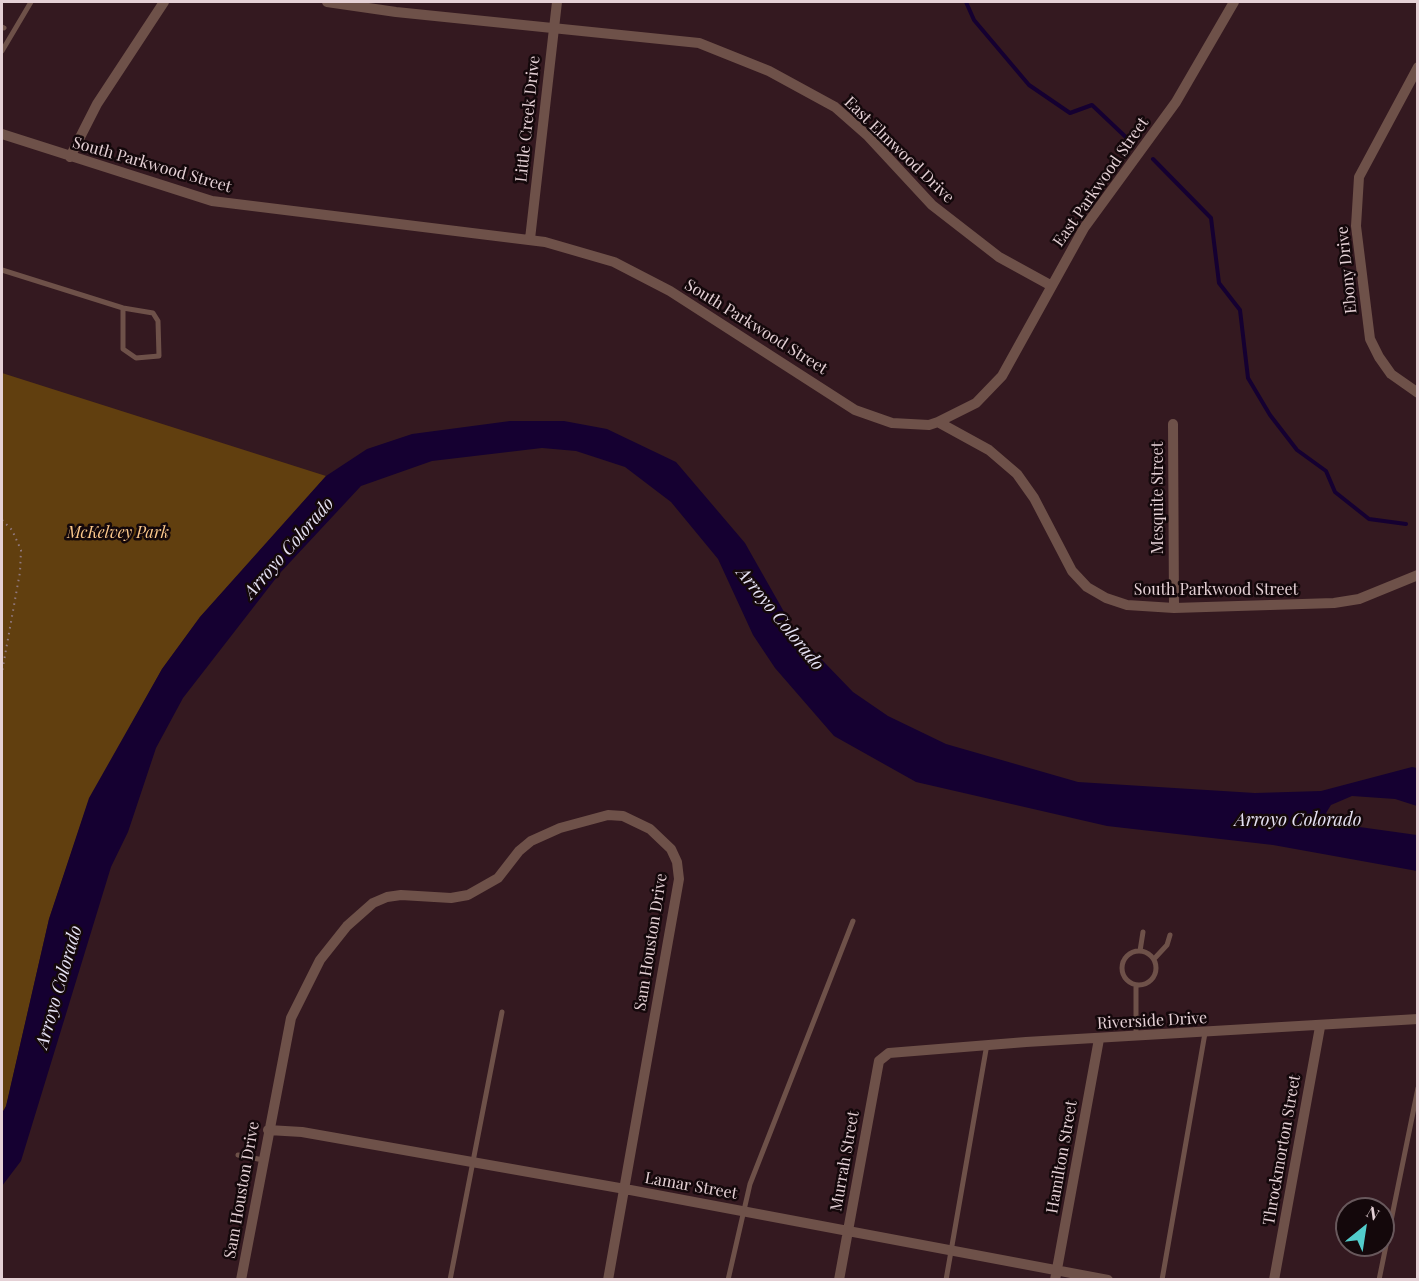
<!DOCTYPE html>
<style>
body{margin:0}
#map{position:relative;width:1419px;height:1281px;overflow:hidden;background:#341920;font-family:"Playfair Display",serif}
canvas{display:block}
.frame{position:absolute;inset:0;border:3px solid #e5d1d6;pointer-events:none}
.north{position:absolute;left:1335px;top:1197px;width:60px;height:60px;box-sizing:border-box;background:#14080b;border:2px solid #68585c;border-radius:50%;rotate:30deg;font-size:16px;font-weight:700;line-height:24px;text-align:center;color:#e5d1d6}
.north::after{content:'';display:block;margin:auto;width:21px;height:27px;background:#52cdcc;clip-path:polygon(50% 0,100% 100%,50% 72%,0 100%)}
</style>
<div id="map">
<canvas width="1419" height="1281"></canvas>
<div class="frame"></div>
<div class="north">N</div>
</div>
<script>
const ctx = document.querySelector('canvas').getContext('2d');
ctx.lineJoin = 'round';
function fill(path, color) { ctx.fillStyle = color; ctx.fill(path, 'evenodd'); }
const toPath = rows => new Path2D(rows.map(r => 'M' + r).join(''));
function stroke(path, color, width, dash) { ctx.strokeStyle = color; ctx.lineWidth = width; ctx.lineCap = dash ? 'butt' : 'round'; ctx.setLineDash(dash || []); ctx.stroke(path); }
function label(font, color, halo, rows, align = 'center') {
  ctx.font = font + ' "Playfair Display",serif'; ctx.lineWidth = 5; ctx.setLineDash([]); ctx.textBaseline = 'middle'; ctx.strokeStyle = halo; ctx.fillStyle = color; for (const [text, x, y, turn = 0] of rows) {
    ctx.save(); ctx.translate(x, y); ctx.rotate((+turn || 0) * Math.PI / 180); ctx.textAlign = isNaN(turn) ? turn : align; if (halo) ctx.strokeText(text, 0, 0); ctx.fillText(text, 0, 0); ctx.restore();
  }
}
fill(toPath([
 [2,373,326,476,200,617,162,669,88,803,49,919,6,1107,2,1113]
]), '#613f0f');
fill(toPath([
 [510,421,564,421,607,429,676,462,745,543,796,633,853,692,888,716,946,744,1078,782,1255,793,1321,791,1412,767,1417,768,1417,806,1395,799,1352,796,1331,805,1326,813,1338,824,1417,835,1417,871,1273,845,1107,826,916,782,834,736,775,668,753,635,718,559,671,502,625,467,576,451,542,448,432,461,361,486,280,573,183,698,156,748,128,832,111,867,21,1161,2,1186,2,1113,6,1106,49,919,89,798,162,669,200,617,326,476,367,449,412,434]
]), '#150031');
stroke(toPath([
 [966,2,974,20,1029,85,1070,113,1092,105,1131,142],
 [1153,159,1211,218,1219,283,1240,310,1248,378,1270,415,1297,450,1326,471,1335,492,1369,519,1406,524]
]), '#150031', 4);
stroke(toPath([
 [2,520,12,530,21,550,20,572,2,672]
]), '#90787e', 2, [1.5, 4.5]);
stroke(toPath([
 [2,27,4,28],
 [2,51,31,2],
 [2,270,123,308,153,313,158,321,159,356,136,358,123,349,123,308],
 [1140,951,1143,932],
 '1122 968a17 17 0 1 1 34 0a17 17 0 1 1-34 0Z',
 [1154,959,1167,945,1170,935],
 [1136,1035,1136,985],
 [238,1155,263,1160],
 [450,1280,502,1012],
 [728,1280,750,1184,853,921],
 [946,1280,987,1044],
 [1162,1280,1205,1033],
 [1379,1280,1418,1088]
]), '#6e5149', 5);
stroke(toPath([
 [327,2,396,12,699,43,769,71,835,107,868,136,932,205,999,257,1050,285],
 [1418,67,1359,177,1356,226,1370,339,1379,357,1391,374,1418,393],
 [2,134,212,201,545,242,614,262,670,291,855,410,892,423,929,425,938,422,989,450,1017,474,1034,498,1072,571,1087,587,1106,598,1127,605,1174,608,1334,603,1359,599,1418,575],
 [70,157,97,104,164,2],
 [530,239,557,2],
 [938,422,976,403,1002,376,1084,228,1176,102,1234,2],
 [1173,424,1174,608],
 [268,1130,302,1132,625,1189,1108,1280],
 [241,1280,291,1018,320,960,347,926,373,903,387,897,401,895,451,898,468,895,498,878,519,851,531,841,560,828,608,815,623,816,650,829,671,849,677,862,679,879,608,1280],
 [839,1280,879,1061,889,1053,1026,1042,1418,1019],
 [1055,1280,1099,1039],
 [1274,1280,1320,1027]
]), '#6e5149', 10);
label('16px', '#e5d1d6', '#14080b', [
 ["Little Creek Drive",528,119,-84],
 ["East Elmwood Drive",899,150,44],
 ["South Parkwood Street",152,165,16],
 ["East Parkwood Street",1101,182,-55],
 ["Ebony Drive",1347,270,-96],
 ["South Parkwood Street",756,327,32],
 ["Mesquite Street",1158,498,-90],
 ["South Parkwood Street",1216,590],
 ["Sam Houston Drive",651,942,-81],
 ["Riverside Drive",1152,1021,-3],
 ["Throckmorton Street",1282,1150,-80],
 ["Hamilton Street",1062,1157,-80],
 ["Murrah Street",845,1161,-80],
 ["Lamar Street",691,1186,10],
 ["Sam Houston Drive",242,1190,-80]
]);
label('italic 16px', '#fcc88c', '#14080b', [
 ["McKelvey Park",118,533]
]);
label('italic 18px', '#e5e1f3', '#14080b', [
 ["Arroyo Colorado",289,548,-49],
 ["Arroyo Colorado",780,619,51],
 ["Arroyo Colorado",1298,820],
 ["Arroyo Colorado",59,987,-74]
]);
</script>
